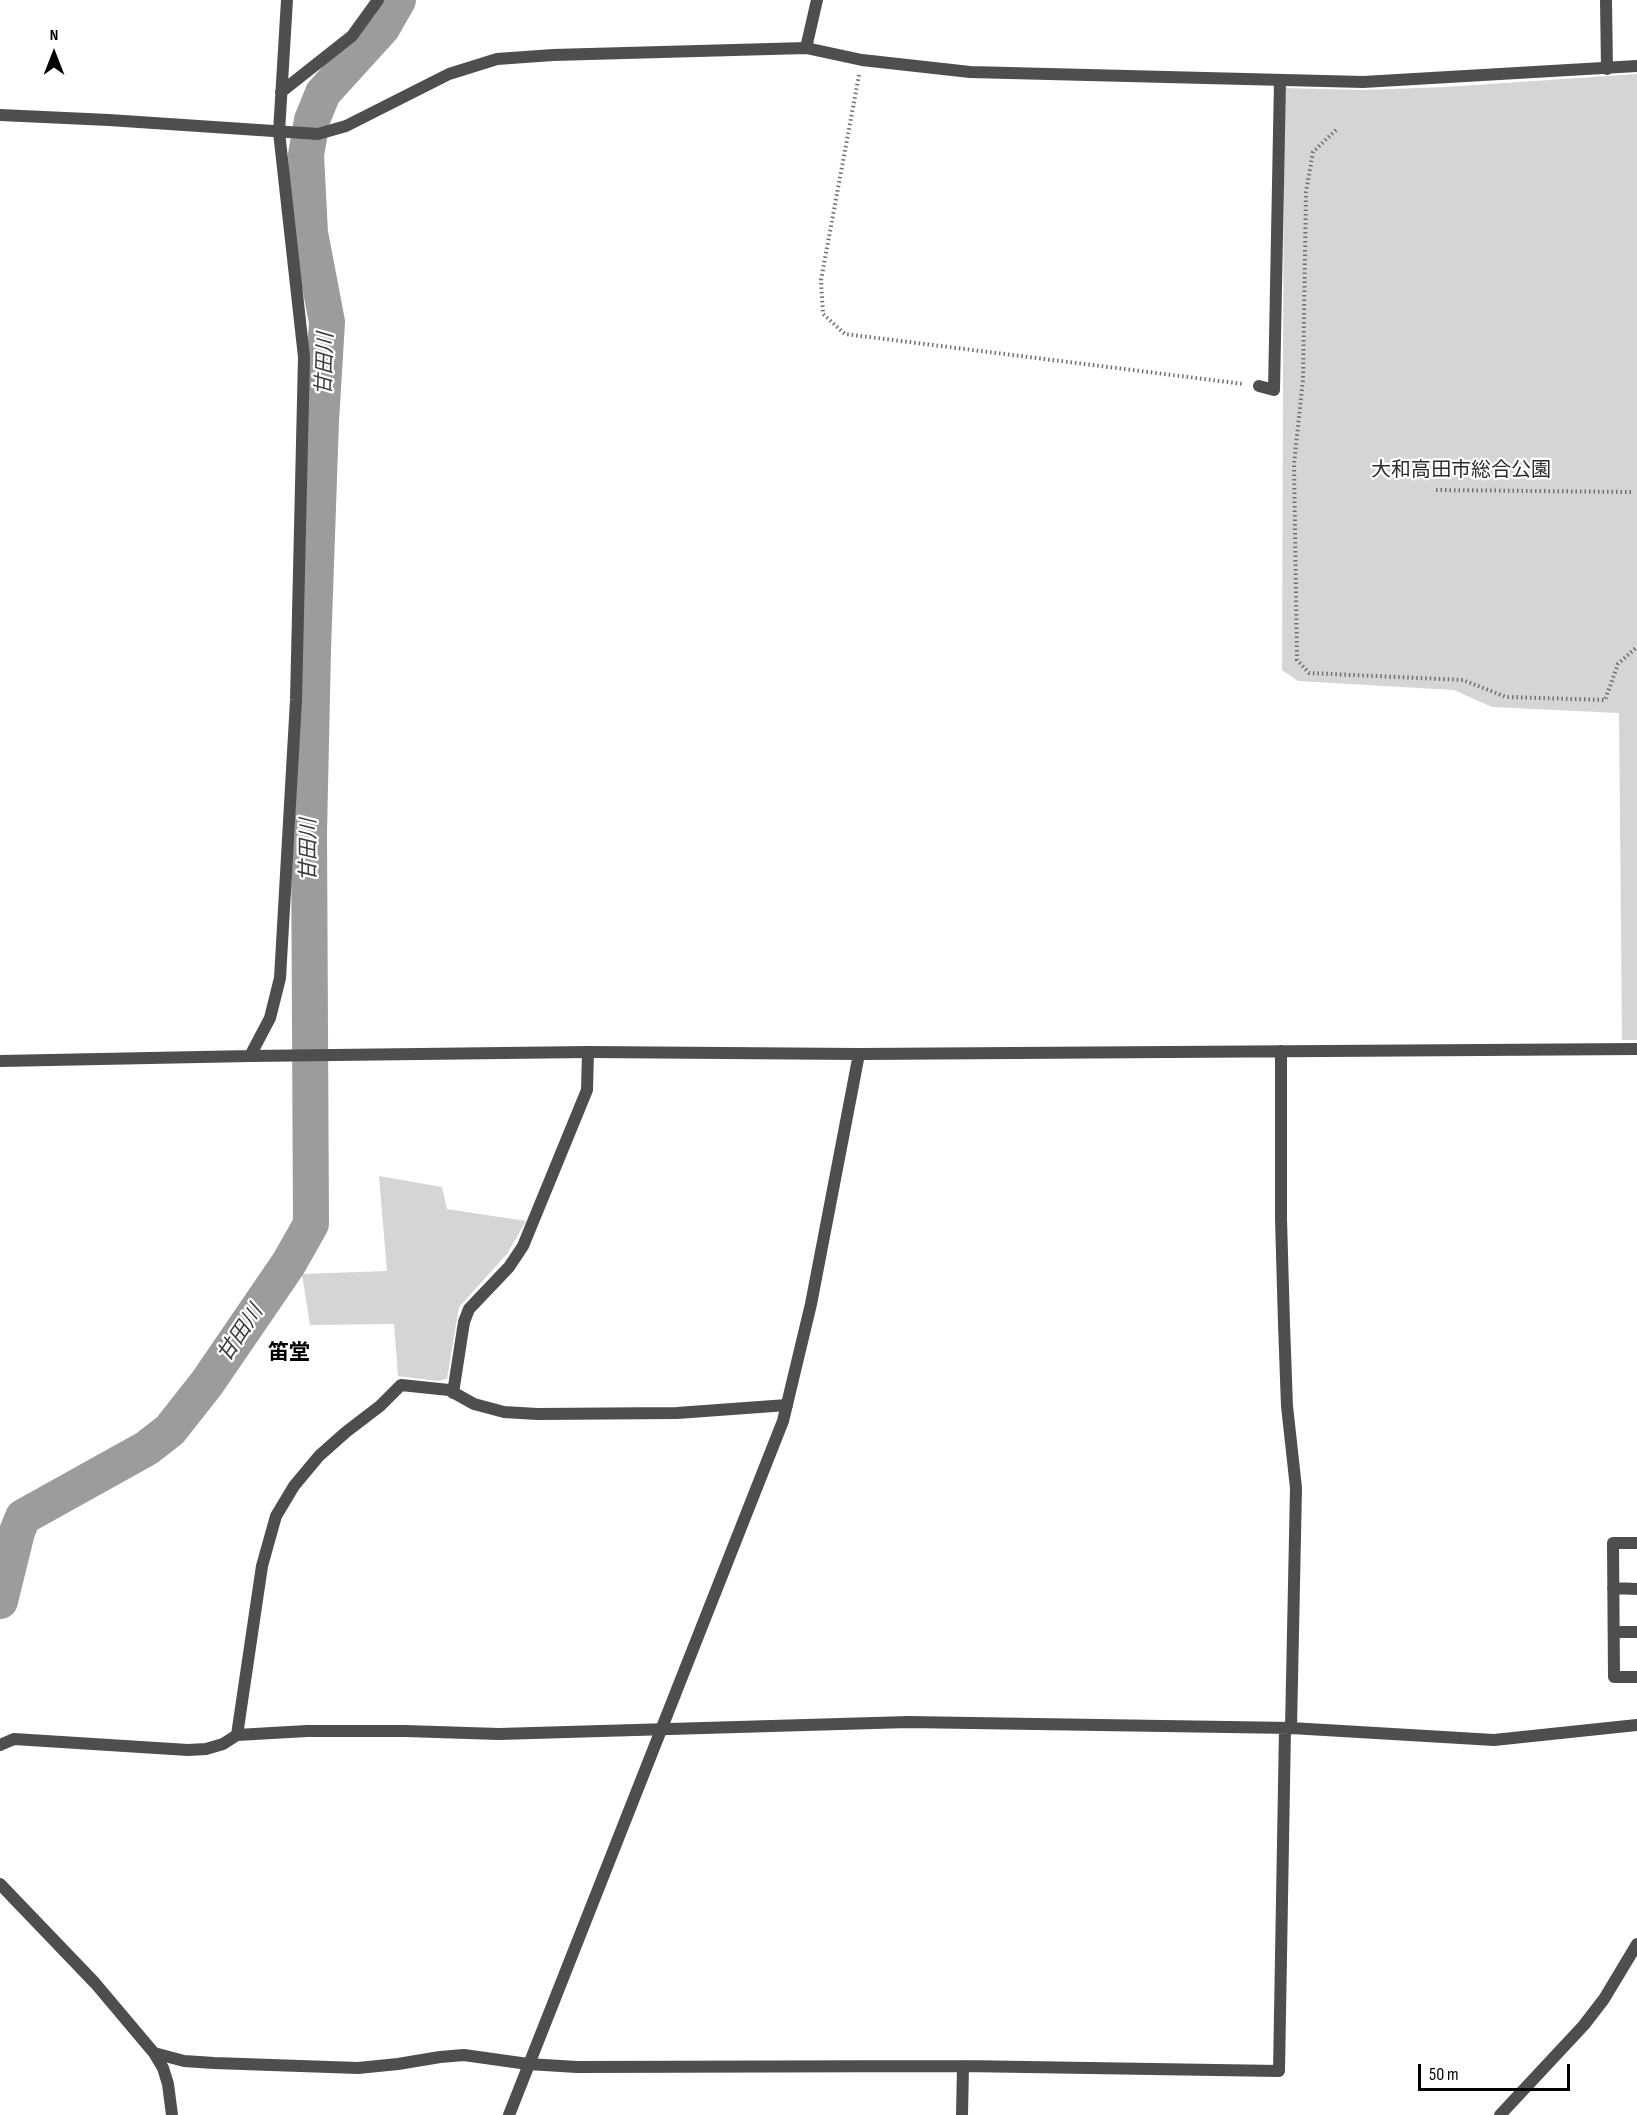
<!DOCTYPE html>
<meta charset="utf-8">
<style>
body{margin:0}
#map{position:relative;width:1637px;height:2115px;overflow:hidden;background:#fff;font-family:"Sofia Sans Condensed",sans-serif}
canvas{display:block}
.north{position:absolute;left:24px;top:24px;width:60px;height:60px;-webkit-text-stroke:4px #fff;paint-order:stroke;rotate:0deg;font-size:16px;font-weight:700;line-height:24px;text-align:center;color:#000}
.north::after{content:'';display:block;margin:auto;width:21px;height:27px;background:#000;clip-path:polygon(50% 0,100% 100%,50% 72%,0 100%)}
.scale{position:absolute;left:1418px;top:2064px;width:152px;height:27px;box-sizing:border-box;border:3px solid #000;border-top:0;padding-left:8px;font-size:18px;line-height:21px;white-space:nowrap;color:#000;-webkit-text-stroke:4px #fff;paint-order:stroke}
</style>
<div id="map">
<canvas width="1637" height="2115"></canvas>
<div class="north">N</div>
<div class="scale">50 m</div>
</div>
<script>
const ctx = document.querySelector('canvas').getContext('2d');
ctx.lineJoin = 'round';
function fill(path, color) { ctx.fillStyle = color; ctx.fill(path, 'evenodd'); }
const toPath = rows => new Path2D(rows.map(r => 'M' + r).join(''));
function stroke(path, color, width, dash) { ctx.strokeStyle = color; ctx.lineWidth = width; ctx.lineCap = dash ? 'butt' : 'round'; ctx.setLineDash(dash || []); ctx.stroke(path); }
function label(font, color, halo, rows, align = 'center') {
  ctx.font = font + ' "Sofia Sans Condensed","Noto Sans JP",sans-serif'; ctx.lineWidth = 4.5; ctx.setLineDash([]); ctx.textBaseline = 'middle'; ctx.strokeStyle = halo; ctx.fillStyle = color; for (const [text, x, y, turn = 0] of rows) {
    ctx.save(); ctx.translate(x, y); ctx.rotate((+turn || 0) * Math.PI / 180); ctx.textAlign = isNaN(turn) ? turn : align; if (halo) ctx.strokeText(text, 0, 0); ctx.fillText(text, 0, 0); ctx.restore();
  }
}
fill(toPath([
 [1637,74,1637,1040,1622,1040,1619,713,1492,707,1454,690,1298,681,1282,670,1284,88,1363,90,1446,87],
 [379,1176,442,1187,447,1209,526,1221,507,1254,459,1307,447,1379,438,1381,398,1376,394,1324,310,1325,302,1274,387,1271]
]), '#d5d5d5');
stroke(toPath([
 [0,1601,17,1532,23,1517,147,1448,170,1430,207,1383,289,1263,311,1224,309,833,313,650,321,421,327,322,310,233,306,155,312,120,323,93,382,28,398,0]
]), '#9c9c9c', 36);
stroke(toPath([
 [859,75,821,280,823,314,845,334,1244,384],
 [1336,130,1313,152,1306,192,1303,379,1294,464,1297,660,1309,673,1463,680,1506,697,1605,700,1618,664,1637,647],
 [1436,490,1632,492]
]), '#707070', 4, [1.5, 3]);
stroke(toPath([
 [1606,0,1607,69],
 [806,48,817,0],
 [281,92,352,36,378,0],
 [1259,386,1274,390,1280,81],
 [1281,1051,1281,1219,1284,1324,1287,1406,1296,1488,1291,1728],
 [859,1054,1637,1049],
 [0,1061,250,1056,270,1018,280,978,296,700,304,357,279,132,287,0],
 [453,1393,464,1322,469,1309,509,1267,523,1246,587,1090,588,1052],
 [1637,1543,1613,1543,1614,1677,1637,1677],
 [1613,1588,1637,1589],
 [1614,1632,1637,1632],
 [237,1735,262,1566,276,1516,294,1486,319,1456,346,1432,380,1406,401,1385,449,1390,474,1404,504,1412,537,1414,677,1413,787,1405],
 [0,1745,14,1739,188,1750,206,1749,223,1744,237,1735,307,1731,405,1731,499,1734,908,1722,1291,1728,1494,1740,1637,1725],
 [0,1884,95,1983,154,2053,163,2068,168,2084,172,2115],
 [154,2053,184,2061,214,2063,358,2068,398,2064,440,2057,464,2055,528,2064,577,2067,963,2066,1279,2071,1285,1728],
 [962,2115,963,2066],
 [1500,2115,1584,2025,1604,1999,1637,1944]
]), '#4e4e4e', 12);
stroke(toPath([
 [0,115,109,120,318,134,346,126,449,74,497,59,553,55,806,48,862,60,970,72,1363,82,1637,66],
 [250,1056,588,1052,859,1054,811,1304,783,1421,509,2115]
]), '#4e4e4e', 12);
label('20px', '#2c2c2c', '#fff', [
 ["大和高田市総合公園",1461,471]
]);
label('italic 21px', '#3d3d3d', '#fff', [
 ["甘田川",326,364,-88],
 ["甘田川",310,850,-90],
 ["甘田川",241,1334,-56]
]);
label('bold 21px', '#000', '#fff', [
 ["笛堂",289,1354]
]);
</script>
